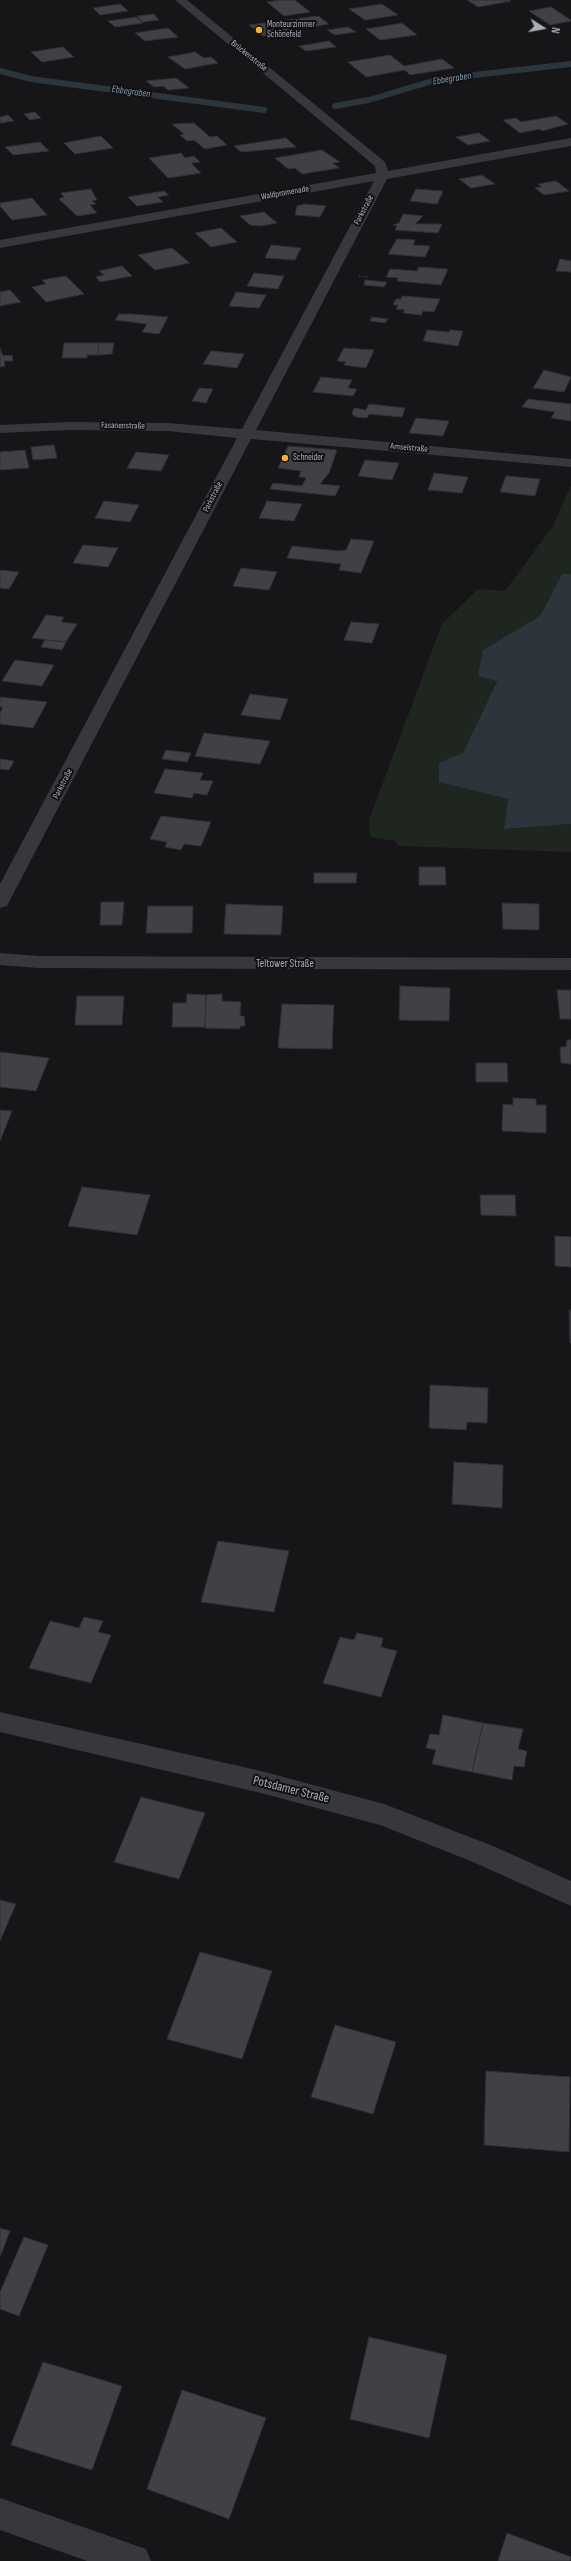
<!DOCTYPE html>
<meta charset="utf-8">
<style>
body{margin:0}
#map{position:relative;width:571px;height:2561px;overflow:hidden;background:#161618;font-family:"Sofia Sans Condensed",sans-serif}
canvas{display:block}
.north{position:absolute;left:523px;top:8px;width:40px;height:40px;-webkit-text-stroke:3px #111113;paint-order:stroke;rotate:101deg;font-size:11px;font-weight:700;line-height:16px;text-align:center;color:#a8adb8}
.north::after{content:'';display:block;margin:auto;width:14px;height:18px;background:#a8adb8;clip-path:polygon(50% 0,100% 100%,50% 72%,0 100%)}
</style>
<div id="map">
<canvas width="571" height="2561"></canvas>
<div class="north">N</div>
</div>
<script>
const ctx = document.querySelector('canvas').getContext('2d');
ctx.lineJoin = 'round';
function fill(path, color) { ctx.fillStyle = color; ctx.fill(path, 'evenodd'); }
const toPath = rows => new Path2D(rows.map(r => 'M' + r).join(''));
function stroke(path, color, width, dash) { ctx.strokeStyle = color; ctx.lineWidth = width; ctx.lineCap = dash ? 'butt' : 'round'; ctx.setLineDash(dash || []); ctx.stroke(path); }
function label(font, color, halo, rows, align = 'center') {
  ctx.font = font + ' "Sofia Sans Condensed",sans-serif'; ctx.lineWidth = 4; ctx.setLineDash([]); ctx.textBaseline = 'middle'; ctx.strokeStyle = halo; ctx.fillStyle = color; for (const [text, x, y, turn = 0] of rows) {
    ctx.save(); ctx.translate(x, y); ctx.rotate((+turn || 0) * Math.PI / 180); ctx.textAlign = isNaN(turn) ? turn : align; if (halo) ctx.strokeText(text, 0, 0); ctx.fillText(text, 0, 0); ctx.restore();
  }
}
fill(toPath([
 [571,485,571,574,562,574,540,616,484,650,497,680,463,753,440,782,508,799,504,829,571,824,571,852,398,846,395,841,370,837,369,820,442,624,478,589,505,591,553,526]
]), '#1e261f');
fill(toPath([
 [562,574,571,574,571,824,504,829,508,799,439,782,439,763,463,753,497,681,478,676,483,650,540,616]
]), '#2c353c');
stroke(toPath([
 [0,71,31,79,264,110],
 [335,106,369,100,439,79,571,64]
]), '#2c353c', 6);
const building = toPath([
 [280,0,295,0,310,12,284,16,267,2,280,0],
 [467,0,509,0,511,1,478,7,467,0],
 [120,4,128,11,100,15,93,8,120,4],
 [382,4,398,15,365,20,349,9,382,4],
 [551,7,571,20,571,21,550,25,529,11,551,7],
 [154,14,159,20,143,22,137,16,154,14],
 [318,16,329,24,263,36,249,25,318,16],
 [136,17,143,23,115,27,108,21,136,17],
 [402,23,417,35,380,40,366,29,402,23],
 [348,27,356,32,335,35,327,30,348,27],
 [168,28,178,37,145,41,135,33,168,28],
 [329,41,336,47,306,51,299,46,329,41],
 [63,47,74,57,42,62,31,52,63,47],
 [195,52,204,58,211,57,218,63,185,69,168,57,195,52],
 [390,55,404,66,442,59,454,68,410,75,405,70,366,77,348,62,390,55],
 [176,78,189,88,168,90,163,86,154,87,146,81,176,78],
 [35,112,41,118,30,120,24,114,35,112],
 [8,115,14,121,0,123,0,117,8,115],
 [556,116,568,124,542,131,540,129,520,133,503,120,516,118,521,122,556,116],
 [194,123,210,137,217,136,227,145,205,149,194,140,187,141,180,135,184,134,172,124,194,123],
 [479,133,490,141,468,145,456,137,479,133],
 [101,136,113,148,75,154,64,143,101,136],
 [286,138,296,147,241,152,234,146,286,138],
 [40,142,49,151,13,155,5,147,40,142],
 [322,150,340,162,333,163,339,168,302,174,295,168,288,169,275,158,322,150],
 [181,153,185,158,194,156,200,162,191,163,201,173,168,178,149,158,181,153],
 [482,175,495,184,471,188,459,179,482,175],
 [556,181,569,191,544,195,535,188,542,187,538,184,556,181],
 [91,189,97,200,92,201,96,204,90,205,97,213,77,216,59,199,64,197,61,193,91,189],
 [416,189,443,191,437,204,410,201,416,189],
 [164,191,169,195,158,197,163,202,137,206,128,197,164,191],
 [32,198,47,215,12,220,0,206,0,203,32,198],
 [305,204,326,206,320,217,295,215,297,206,305,204],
 [264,212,277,223,261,226,250,225,240,216,264,212],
 [403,214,423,216,415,224,442,224,438,233,395,230,397,226,393,225,399,223,403,214],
 [221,228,237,242,211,247,195,233,221,228],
 [397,239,415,240,413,245,430,246,425,257,388,254,397,239],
 [271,245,301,248,295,260,265,258,271,245],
 [172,248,190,263,155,270,138,255,172,248],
 [560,259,571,261,571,272,556,271,560,259],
 [122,266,132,276,100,282,96,277,104,275,99,271,122,266],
 [419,267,448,269,441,285,397,281,398,278,386,277,390,269,417,271,419,267],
 [254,273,284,276,278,289,247,286,254,273],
 [66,276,84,294,46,302,32,287,46,284,42,280,66,276],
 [365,280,387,282,384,287,364,285,365,280],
 [10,290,21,302,0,306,0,292,10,290],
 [236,292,266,295,259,308,229,306,236,292],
 [402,296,440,299,434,312,423,311,421,315,403,313,405,310,396,309,398,305,393,305,396,299,401,299,402,296],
 [119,314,132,314,168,317,159,334,142,332,147,324,115,320,119,314],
 [372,317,388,319,385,323,370,321,372,317],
 [427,330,449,332,450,330,463,331,458,346,423,341,427,330],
 [64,343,99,343,98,355,87,355,87,358,62,358,64,343],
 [99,343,114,343,112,354,98,355,99,343],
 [0,348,3,356,12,355,13,361,4,361,5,366,0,367,0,348],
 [344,348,374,350,366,368,344,365,346,362,337,361,344,348],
 [211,351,244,354,237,368,203,364,211,351],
 [544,370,571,377,564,392,533,388,544,370],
 [321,377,352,380,348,388,357,389,353,396,313,392,321,377],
 [199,388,213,389,206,403,192,401,199,388],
 [528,399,571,404,571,421,551,418,555,412,522,407,528,399],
 [369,404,405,408,402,417,369,414,367,418,356,417,352,414,354,408,366,410,369,404],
 [416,418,449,421,443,436,409,433,416,418],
 [54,445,57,458,33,460,31,447,54,445],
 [288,446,337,450,329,473,320,484,340,486,335,496,270,489,273,483,302,486,306,478,299,477,301,471,278,468,288,446],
 [25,450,29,468,0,470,0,452,25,450],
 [136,452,169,455,161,471,127,468,136,452],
 [365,460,399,463,392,480,358,476,365,460],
 [434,473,468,477,462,493,428,490,434,473],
 [506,476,540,479,535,496,500,492,506,476],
 [104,501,139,505,130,522,95,518,104,501],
 [267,501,302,504,294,521,259,518,267,501],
 [351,539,374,541,361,573,339,570,341,564,287,558,292,546,339,551,346,550,351,539],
 [83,545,118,548,108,567,73,563,83,545],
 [241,568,277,572,269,590,233,586,241,568],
 [0,570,19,572,9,589,0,588,0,570],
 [46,615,64,617,61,622,77,624,66,642,32,638,46,615],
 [351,622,379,624,372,643,344,640,351,622],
 [45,640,66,642,62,650,41,647,45,640],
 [15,660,54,665,42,686,2,681,15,660],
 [250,694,288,699,280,720,241,715,250,694],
 [0,697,47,702,33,728,0,724,0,713,3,707,0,707,0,697],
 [204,733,270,741,260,764,195,756,204,733],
 [166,750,191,753,187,762,162,759,166,750],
 [0,759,14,761,9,770,0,769,0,759],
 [165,769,203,773,200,780,213,781,207,795,194,793,192,798,154,793,165,769],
 [161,816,211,822,201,846,184,844,181,850,165,847,167,842,150,839,161,816],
 [419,867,445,867,446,885,419,885,419,867],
 [314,873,357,873,356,883,314,883,314,873],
 [101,902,124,902,122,925,100,925,101,902],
 [502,903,539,904,539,930,503,929,502,903],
 [226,904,283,906,281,935,224,934,226,904],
 [148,906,193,906,192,933,146,933,148,906],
 [400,986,450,988,449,1021,399,1020,400,986],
 [557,990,571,990,571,1019,560,1019,557,990],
 [187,994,206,995,205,1027,172,1027,173,1003,186,1003,187,994],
 [222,994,222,1001,241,1002,240,1016,244,1016,245,1026,240,1026,240,1029,205,1028,206,995,222,994],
 [77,996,124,996,122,1025,75,1025,77,996],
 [282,1004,334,1005,332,1049,278,1048,282,1004],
 [567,1040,571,1040,571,1064,561,1063,560,1047,566,1047,567,1040],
 [0,1052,49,1058,36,1091,0,1087,0,1052],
 [476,1063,507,1063,508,1082,476,1082,476,1063],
 [513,1098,536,1099,536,1105,546,1105,546,1133,502,1131,503,1104,513,1105,513,1098],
 [0,1110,12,1111,0,1141,0,1110],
 [82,1187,150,1195,137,1235,68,1226,82,1187],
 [480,1195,515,1195,516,1216,481,1215,480,1195],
 [555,1236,571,1237,571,1267,555,1266,555,1236],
 [569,1310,571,1310,571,1343,570,1343,569,1310],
 [430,1385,488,1388,487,1423,467,1422,466,1430,429,1428,430,1385],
 [454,1462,503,1465,502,1508,452,1504,454,1462],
 [218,1541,289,1551,274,1612,201,1602,218,1541],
 [84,1617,103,1621,98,1632,111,1635,91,1683,29,1668,50,1621,79,1628,84,1617],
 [357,1633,383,1638,381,1647,397,1651,381,1697,323,1683,340,1637,354,1640,357,1633],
 [443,1715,483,1723,472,1772,432,1764,436,1750,426,1748,430,1734,439,1735,443,1715],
 [483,1723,523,1729,518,1749,527,1751,524,1767,514,1766,512,1780,472,1772,483,1723],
 [141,1797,205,1813,179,1879,114,1862,141,1797],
 [0,1900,16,1904,0,1941,0,1900],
 [200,1952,272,1971,242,2059,167,2039,200,1952],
 [335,2025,396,2042,373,2114,311,2097,335,2025],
 [486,2071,570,2077,569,2152,484,2145,486,2071],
 [0,2228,10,2231,0,2257,0,2228],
 [24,2237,48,2245,19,2316,0,2309,0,2292,24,2237],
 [369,2337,447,2355,429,2438,350,2419,369,2337],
 [43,2362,122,2386,92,2470,11,2445,43,2362],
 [182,2390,266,2418,229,2519,147,2489,182,2390],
 [507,2533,571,2557,570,2561,498,2561,507,2533]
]);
fill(building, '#404145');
stroke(building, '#303034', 1);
stroke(toPath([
 [359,276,368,277]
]), '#3d3f44', 1.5, [1, 1.5]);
fill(toPath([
 [175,0,187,0,385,162,388,171,571,138,571,146,387,179,256,430,571,459,571,467,251,439,9,902,7,906,0,908,0,884,237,438,167,431,69,430,0,433,0,425,69,422,167,423,242,429,374,181,0,248,0,240,376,173,375,166,175,0],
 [0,953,39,956,571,958,571,970,39,968,0,965,0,953],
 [0,1712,261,1771,384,1804,493,1846,571,1881,571,1906,473,1862,380,1825,261,1793,0,1732,0,1712],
 [0,2498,146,2549,151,2561,87,2561,0,2530,0,2498]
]), '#37383d');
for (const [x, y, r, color] of [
 [259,30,4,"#f2b134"],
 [285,458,4,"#f2b134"]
]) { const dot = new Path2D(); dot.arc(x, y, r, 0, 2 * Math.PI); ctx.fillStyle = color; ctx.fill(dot); stroke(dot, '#111113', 1.5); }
label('9px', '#a8adb8', '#111113', [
 ["Monteurzimmer",267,25],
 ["Schönefeld",267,35],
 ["Schneider",293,458]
], 'left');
label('9px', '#a8adb8', '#111113', [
 ["Brückenstraße",249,56,39],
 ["Waldpromenade",285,193,-10],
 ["Parkstraße",364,210,-62],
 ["Fasanenstraße",123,426,1],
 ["Amselstraße",409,448,5],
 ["Parkstraße",213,497,-63],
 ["Parkstraße",63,784,-62]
]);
label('italic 10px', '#7f9bb3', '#111113', [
 ["Ebbegraben",452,79,-9],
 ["Ebbegraben",131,92,8]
]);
label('11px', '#a8adb8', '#111113', [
 ["Teltower Straße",285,964]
]);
label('13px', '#a8adb8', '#111113', [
 ["Potsdamer Straße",291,1790,14]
]);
</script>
